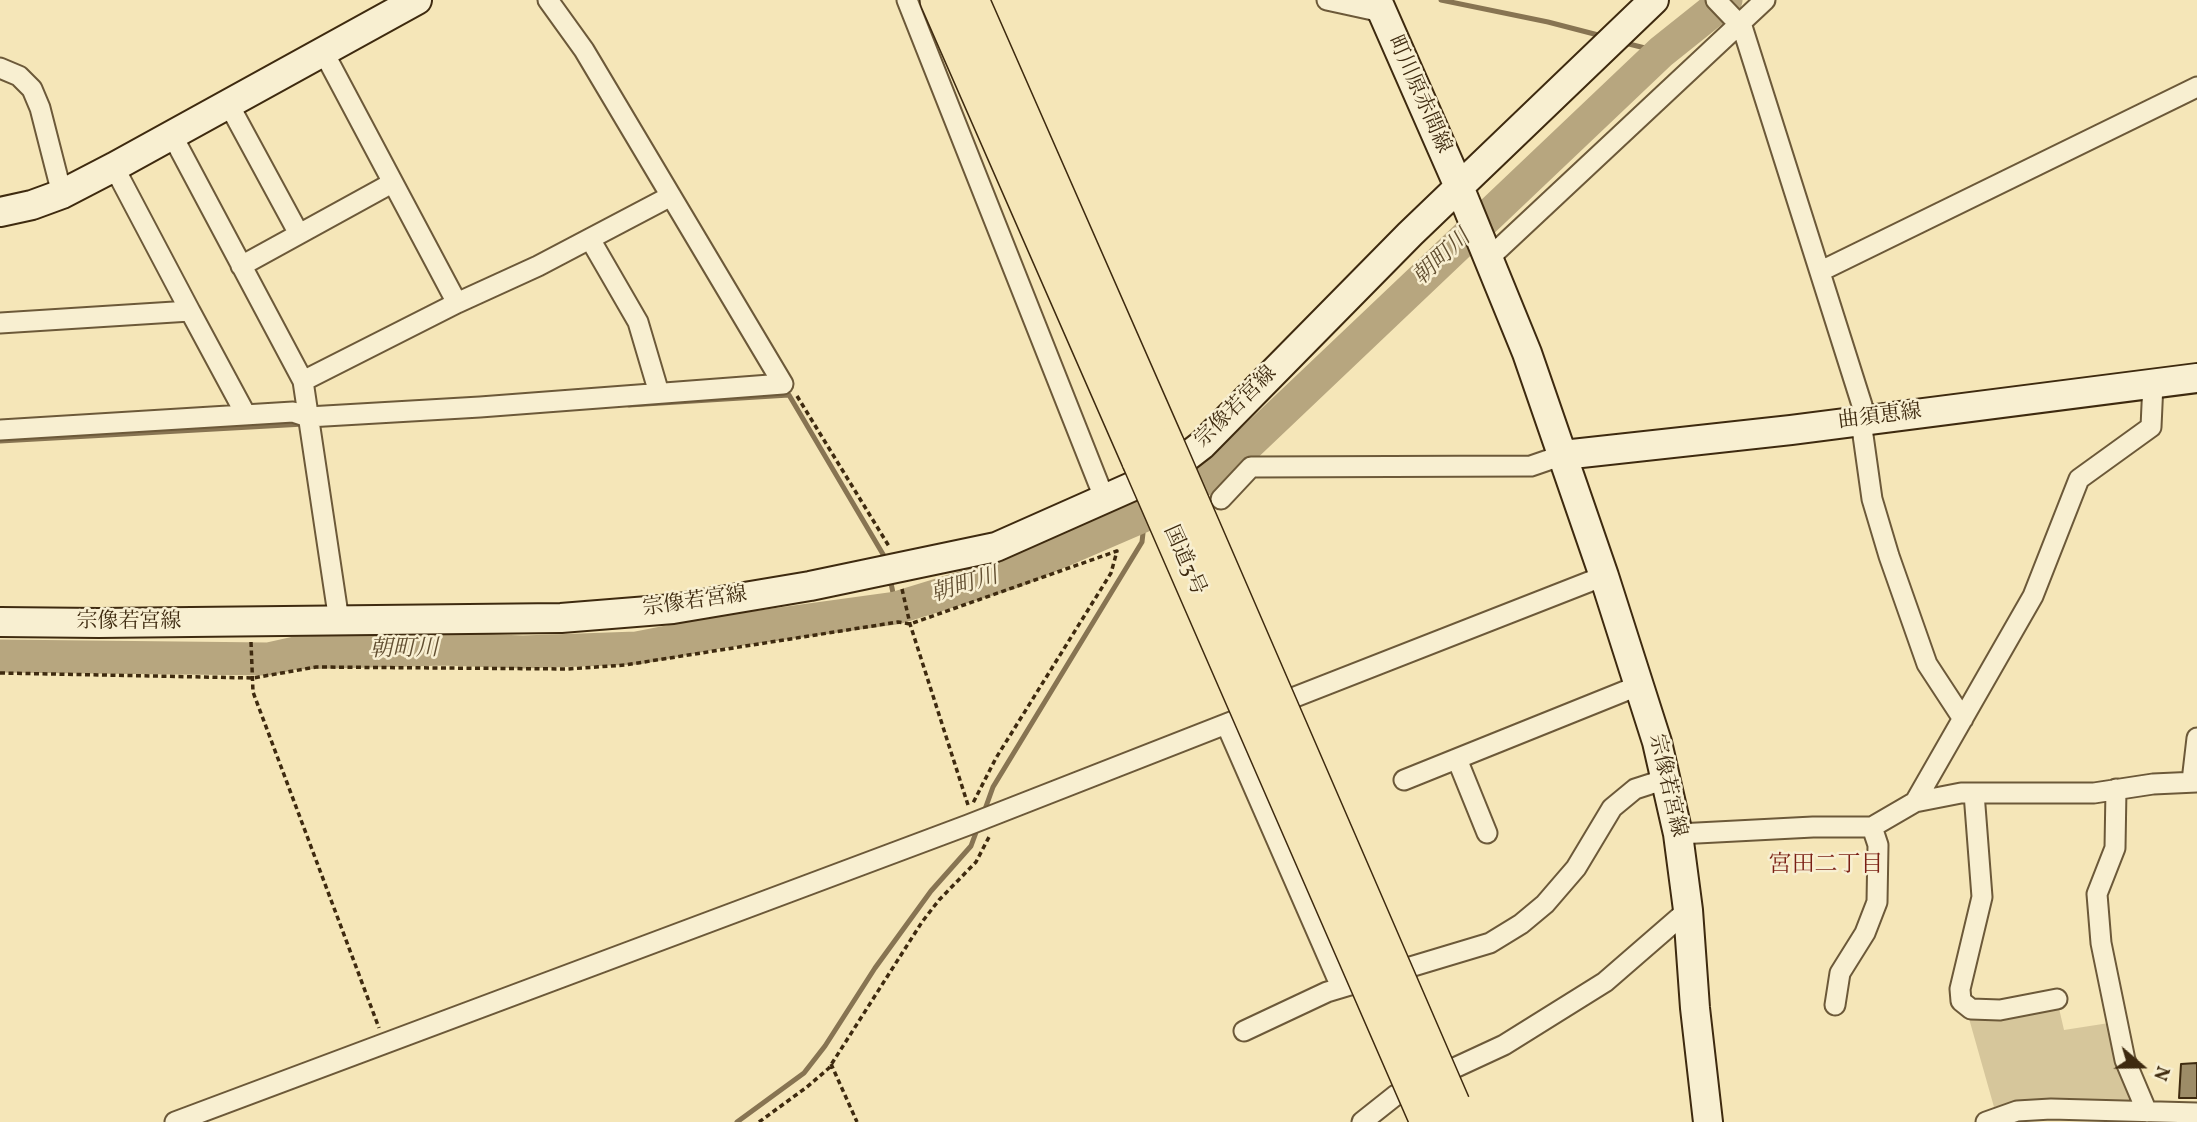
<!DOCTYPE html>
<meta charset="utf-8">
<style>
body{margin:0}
#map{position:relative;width:2197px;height:1122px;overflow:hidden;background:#f5e6b8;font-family:Vollkorn,serif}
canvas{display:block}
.north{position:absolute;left:2106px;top:1031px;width:70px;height:70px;-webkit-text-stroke:5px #f8efd1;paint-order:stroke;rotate:110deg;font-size:19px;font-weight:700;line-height:28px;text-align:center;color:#3e2a0f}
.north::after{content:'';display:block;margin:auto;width:24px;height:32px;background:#3e2a0f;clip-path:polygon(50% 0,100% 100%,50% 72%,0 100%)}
</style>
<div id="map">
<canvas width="2197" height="1122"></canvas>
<div class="north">N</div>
</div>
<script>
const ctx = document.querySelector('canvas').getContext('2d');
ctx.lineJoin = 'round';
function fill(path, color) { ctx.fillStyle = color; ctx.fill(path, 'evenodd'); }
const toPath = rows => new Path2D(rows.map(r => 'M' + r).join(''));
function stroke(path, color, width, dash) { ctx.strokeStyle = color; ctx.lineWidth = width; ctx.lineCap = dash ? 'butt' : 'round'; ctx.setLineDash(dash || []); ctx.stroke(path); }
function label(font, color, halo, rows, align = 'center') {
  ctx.font = font + ' Vollkorn,"Noto Serif JP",serif'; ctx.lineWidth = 5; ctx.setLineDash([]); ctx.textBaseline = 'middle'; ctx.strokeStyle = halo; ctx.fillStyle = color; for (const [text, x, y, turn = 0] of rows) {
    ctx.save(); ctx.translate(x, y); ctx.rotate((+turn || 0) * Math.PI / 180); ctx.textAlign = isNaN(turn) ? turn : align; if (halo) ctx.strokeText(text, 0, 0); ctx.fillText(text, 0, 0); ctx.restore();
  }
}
fill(toPath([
 [2058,1004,2064,1030,2109,1023,2140,1109,2030,1099,1994,1107,1968,1015]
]), '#d6c69b');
stroke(toPath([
 [1441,0,1548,22,1602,36],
 [1625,43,1661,52],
 [629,405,789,395,887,561],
 [0,441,304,424],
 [890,578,896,608],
 [984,812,993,787,1142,542,1145,515],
 [737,1122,804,1073,825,1046,875,968,931,891,971,846,978,827]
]), '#877452', 5);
stroke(toPath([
 [0,656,268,659,295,653,445,649,523,652,637,648,714,633,896,608,1013,572,1145,515,1224,467,1661,52,1726,0]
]), '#b7a67f', 33);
const building = toPath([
 [2197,1063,2197,1098,2179,1098,2181,1064,2197,1063]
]);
fill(building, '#9d8c67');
stroke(building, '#3e2a0f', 2);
const street = toPath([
 [907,0,1105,500],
 [1327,0,1382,12],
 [1716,0,1738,23,1741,23],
 [1741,23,1862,405,1861,421,1872,499,1889,556,1927,664,1963,719],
 [323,51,457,303],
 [0,68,19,76,32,89,40,108,62,194],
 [228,103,299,234],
 [172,135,303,381,339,621],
 [114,167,190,311],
 [590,239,638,322,659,393],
 [1488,259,1765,0],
 [241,266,392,183],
 [1821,271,2197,87],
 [0,323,190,311,246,415],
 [303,381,457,303,538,266,671,196],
 [0,430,293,412,308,417,480,407,783,384,584,50,548,0],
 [1221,499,1251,467,1531,466,1563,455],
 [1226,724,1341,987],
 [1457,759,1487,833],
 [1404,780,1640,685],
 [2192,781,2197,738],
 [2116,789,2115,848,2097,894,2101,943,2125,1060,2147,1112],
 [1974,793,1982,897,1960,989,1961,1001,1971,1009,2000,1010,2057,999],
 [1915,802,2033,596,2079,479,2151,427,2153,383],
 [1678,834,1813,827,1872,827,1915,802,1961,793,2094,793,2153,784,2197,782],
 [1835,1005,1840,973,1865,933,1877,902,1878,845,1872,827],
 [1244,1031,1327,992,1490,943,1521,924,1545,904,1576,868,1612,808,1635,789,1666,779],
 [175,1122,968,825,1604,576],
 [1362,1122,1396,1095,1504,1045,1605,982,1688,910],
 [1986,1122,2017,1111,2051,1109,2197,1113]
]);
const secondary = toPath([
 [1377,0,1460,189,1527,353,1604,576,1657,742,1678,834,1688,910,1695,1008,1708,1122],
 [0,212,32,205,62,194,114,167,417,0],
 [1563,455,1791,430,2197,378],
 [0,622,99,623,561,618,673,609,810,586,996,547,1156,476,1180,462,1202,445,1410,234,1654,0]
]);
const highway = toPath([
 [938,0,1140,461],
 [971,0,1167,446]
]);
stroke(street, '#6c5939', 23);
stroke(secondary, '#3e2a0f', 32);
stroke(highway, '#3e2a0f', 38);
stroke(toPath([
 [797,396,890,548],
 [902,589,910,624,968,805],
 [251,642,253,692,379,1028],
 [0,673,253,678,316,667,568,669,625,665,898,622,910,624,1117,551,1111,573,996,758,973,803],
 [831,1064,857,1122],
 [759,1122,807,1087,829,1068,922,922,939,900,976,862,989,837]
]), '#3e2a0f', 3.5, [5, 3.5]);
stroke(street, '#f8efd1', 19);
stroke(secondary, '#f8efd1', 28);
stroke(highway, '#f5e6b8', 35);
const highwayBridge = toPath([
 [1167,446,1452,1104],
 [1140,461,1426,1117]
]);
stroke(highwayBridge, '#3e2a0f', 38, []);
stroke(highwayBridge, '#f5e6b8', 35);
label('21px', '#3e2a0f', '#f8efd1', [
 ["町川原赤間線",1418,95,66],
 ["宗像若宮線",1237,408,-45],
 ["曲須恵線",1880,418,-7],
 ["国道3号",1183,561,66],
 ["宗像若宮線",695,603,-8],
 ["宗像若宮線",129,623],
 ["宗像若宮線",1666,786,77]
]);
label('italic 23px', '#624f31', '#f8efd1', [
 ["朝町川",1443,259,-43],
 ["朝町川",965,587,-17],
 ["朝町川",404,651,-1]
]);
label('23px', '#7a1f14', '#f8efd1', [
 ["宮田二丁目",1826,867]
]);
</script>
